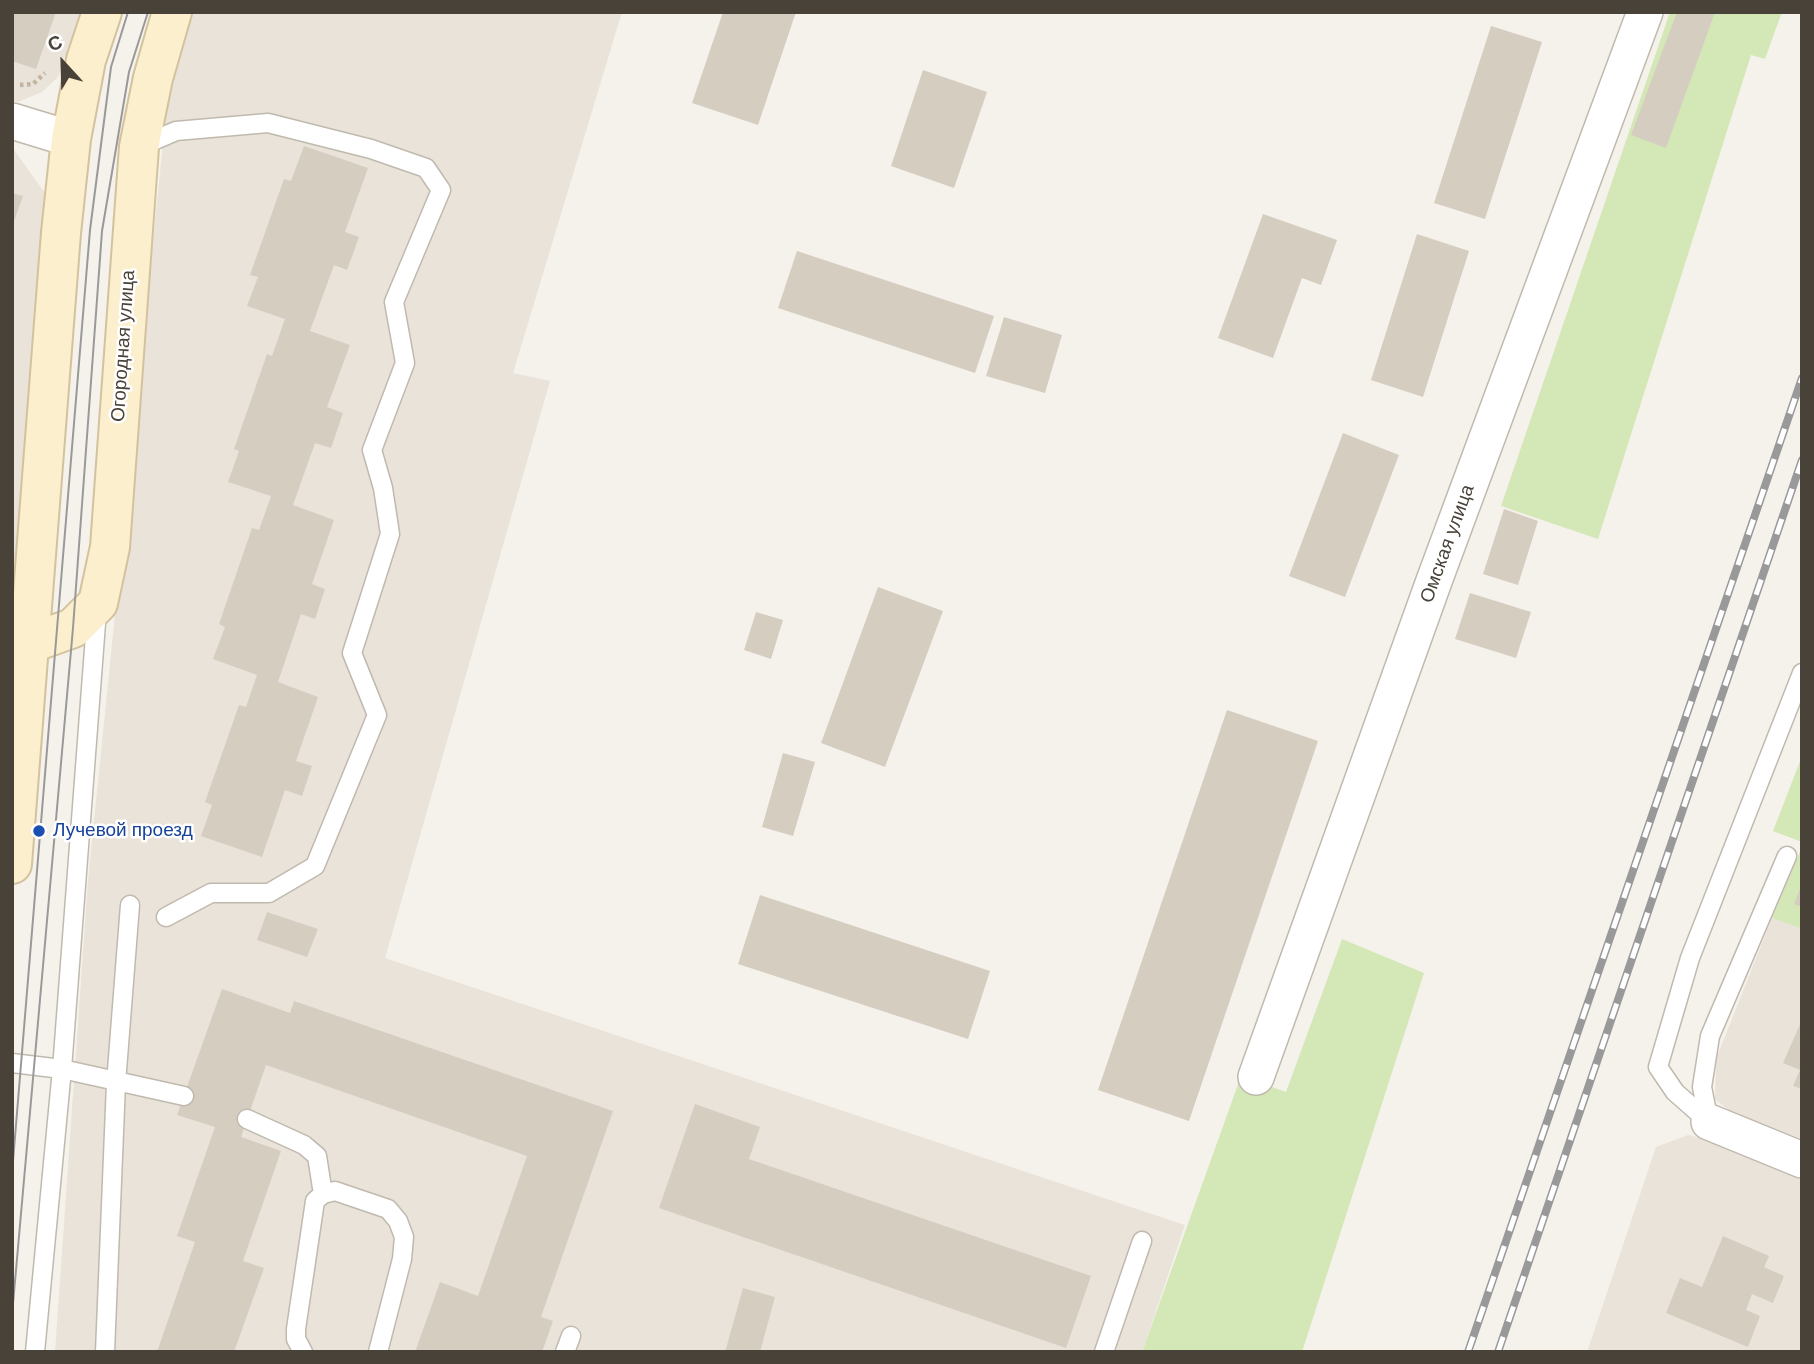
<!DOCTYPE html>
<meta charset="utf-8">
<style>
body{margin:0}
#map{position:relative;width:1814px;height:1364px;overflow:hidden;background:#f5f2ec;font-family:"DM Sans",sans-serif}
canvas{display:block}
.frame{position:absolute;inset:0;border:14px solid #494239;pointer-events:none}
.north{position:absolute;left:28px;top:28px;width:70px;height:70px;-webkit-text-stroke:5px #fff;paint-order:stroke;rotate:338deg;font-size:19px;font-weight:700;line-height:28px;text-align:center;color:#494239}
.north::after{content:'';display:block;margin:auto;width:24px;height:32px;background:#494239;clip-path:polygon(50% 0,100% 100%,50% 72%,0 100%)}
</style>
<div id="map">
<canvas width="1814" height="1364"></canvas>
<div class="frame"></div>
<div class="north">С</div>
</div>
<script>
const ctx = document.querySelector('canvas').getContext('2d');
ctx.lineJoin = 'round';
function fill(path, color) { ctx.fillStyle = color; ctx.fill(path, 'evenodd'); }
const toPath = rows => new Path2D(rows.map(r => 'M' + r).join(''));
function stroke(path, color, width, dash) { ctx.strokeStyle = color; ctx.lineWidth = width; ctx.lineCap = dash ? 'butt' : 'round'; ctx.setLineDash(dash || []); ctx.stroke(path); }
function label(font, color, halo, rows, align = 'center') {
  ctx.font = font + ' "DM Sans",sans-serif'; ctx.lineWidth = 5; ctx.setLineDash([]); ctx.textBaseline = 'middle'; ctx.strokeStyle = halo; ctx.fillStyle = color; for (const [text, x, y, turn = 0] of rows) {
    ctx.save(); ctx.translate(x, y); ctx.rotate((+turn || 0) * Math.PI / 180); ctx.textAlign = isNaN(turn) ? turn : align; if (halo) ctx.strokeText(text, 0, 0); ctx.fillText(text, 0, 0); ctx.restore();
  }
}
fill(toPath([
 [12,12,80,12,58,77,42,92,18,102,12,100],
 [191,12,622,12,513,373,550,381,385,958,1185,1225,1142,1352,55,1352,88,880,167,104],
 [12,147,47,196,12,591],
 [1772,918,1802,929,1802,1139,1732,1113,1715,1099,1716,1059],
 [1688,1135,1719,1142,1802,1176,1802,1352,1587,1352,1656,1147]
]), '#e9e3da');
fill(toPath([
 [1670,12,1782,12,1765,59,1751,55,1598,539,1501,506],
 [1802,756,1802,842,1773,831],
 [1802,847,1802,929,1772,918],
 [1342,939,1424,973,1302,1352,1142,1352,1241,1076,1286,1092]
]), '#d4e7b7');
fill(toPath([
 [12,12,56,12,36,69,12,61],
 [723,12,796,12,758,125,692,103],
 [1677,12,1715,12,1666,148,1631,135],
 [1491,26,1542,42,1485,219,1434,203],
 [923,70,987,92,954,188,891,166],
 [304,146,368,168,345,232,359,237,347,270,334,265,310,331,350,345,327,407,343,413,331,448,315,443,293,505,334,520,312,584,325,589,315,619,301,614,278,682,318,697,296,761,312,766,302,796,285,790,262,857,201,836,212,805,205,802,239,705,246,707,257,675,213,659,225,627,219,624,252,528,259,530,271,496,228,482,239,451,234,449,267,354,272,356,285,319,247,306,258,277,250,275,284,179,291,181],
 [12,193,23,196,13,224,12,224],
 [1263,214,1337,240,1321,285,1302,278,1273,358,1218,338],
 [1417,234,1469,251,1423,397,1371,380],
 [797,251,994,316,975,373,778,308],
 [1004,317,1062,335,1045,393,986,376],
 [1343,433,1399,455,1345,597,1289,576],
 [1504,509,1538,521,1518,585,1483,574],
 [878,587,943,611,885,767,821,743],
 [1470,593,1531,612,1516,658,1455,639],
 [756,612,783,620,771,659,744,650],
 [1227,710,1318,741,1189,1121,1098,1090],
 [783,753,815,762,793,836,762,827],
 [1802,884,1802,907,1794,904],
 [760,895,990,971,968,1039,738,964],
 [267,912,318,929,307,957,257,940],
 [222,989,290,1013,294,1001,613,1111,541,1317,553,1321,542,1352,415,1352,440,1282,478,1296,527,1156,266,1065,241,1137,281,1151,243,1261,264,1268,234,1352,157,1352,195,1242,177,1236,215,1127,177,1115],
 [1802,1020,1802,1089,1793,1086,1800,1070,1783,1063],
 [695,1104,760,1127,749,1159,1091,1276,1066,1348,659,1208],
 [1723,1236,1769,1256,1764,1267,1784,1276,1773,1303,1752,1294,1746,1310,1760,1316,1748,1347,1666,1313,1680,1278,1702,1287],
 [743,1288,775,1297,760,1352,725,1352]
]), '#d6cdc1');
const lane = toPath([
 [139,147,176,131,268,123,371,149,426,168,441,190,394,302,405,363,372,450,383,488,390,534,352,653,377,715,315,866,269,893,211,893,166,917],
 [12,1063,62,1069,184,1096],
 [247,1119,304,1145,317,1156,323,1194],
 [1709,1122,1675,1092,1658,1067,1690,958,1802,673],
 [1709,1122,1702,1087,1710,1036,1787,856],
 [35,1352,62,1069,97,610],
 [105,1352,116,1083,130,905],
 [303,1352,296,1339,296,1329,315,1201,323,1194,335,1191,388,1209,398,1221,404,1237,402,1259,378,1352],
 [565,1352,571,1336],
 [1104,1352,1142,1241]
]);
const street = toPath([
 [12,121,71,139],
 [1256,1077,1434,581,1645,12],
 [1709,1122,1802,1160]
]);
const secondary = toPath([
 [31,643,73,628,98,603,110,547,139,147,153,78,172,12],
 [12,864,61,233,71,139,86,60,102,12]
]);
stroke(lane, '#c0b9ae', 21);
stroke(street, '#c0b9ae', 38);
stroke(secondary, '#d3c29d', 42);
stroke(toPath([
 [20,85,33,84,45,73]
]), '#c2b4a0', 4.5, [3.5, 3.5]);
stroke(lane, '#fff', 18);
stroke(street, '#fff', 35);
stroke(secondary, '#fcefce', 38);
stroke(toPath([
 [12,1173,90,230,111,67,128,12],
 [12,1315,73,628,102,231,129,72,148,12]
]), '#999', 2);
const rail = toPath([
 [1468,1352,1802,378],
 [1498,1352,1802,460]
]);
stroke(rail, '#999', 8);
stroke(rail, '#fff', 5, [16]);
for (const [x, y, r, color] of [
 [39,831,7,"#1a4fb4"]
]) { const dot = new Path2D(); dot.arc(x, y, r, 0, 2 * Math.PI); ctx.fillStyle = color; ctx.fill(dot); stroke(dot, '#fff', 2.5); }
label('19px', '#494239', '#fff', [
 ["Огородная улица",124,346,-86],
 ["Омская улица",1448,544,-70]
]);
label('19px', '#164399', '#fff', [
 ["Лучевой проезд",53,831]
], 'left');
</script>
